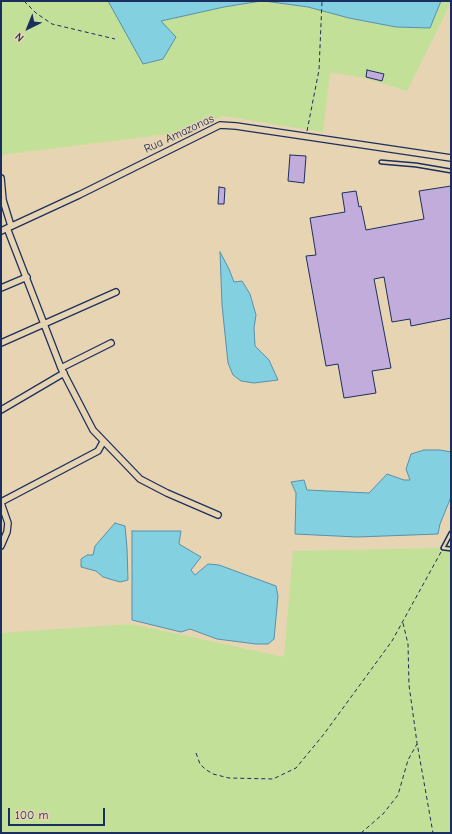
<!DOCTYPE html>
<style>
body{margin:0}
#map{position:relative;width:452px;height:834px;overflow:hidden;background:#e7d4b2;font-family:"Comic Neue",sans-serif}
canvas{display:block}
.frame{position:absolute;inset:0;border:2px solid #1b2f5e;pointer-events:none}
.north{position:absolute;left:8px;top:8px;width:40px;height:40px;-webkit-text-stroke:3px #e7d4b2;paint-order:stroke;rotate:223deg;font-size:11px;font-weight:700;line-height:16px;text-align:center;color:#1b2f5e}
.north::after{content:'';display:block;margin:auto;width:14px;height:18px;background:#1b2f5e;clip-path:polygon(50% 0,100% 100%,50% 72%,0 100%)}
.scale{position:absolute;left:8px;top:808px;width:97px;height:18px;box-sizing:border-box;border:2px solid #1b2f5e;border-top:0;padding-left:5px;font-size:12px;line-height:14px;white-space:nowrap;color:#1b2f5e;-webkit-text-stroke:3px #e7d4b2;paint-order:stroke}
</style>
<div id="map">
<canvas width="452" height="834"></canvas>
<div class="frame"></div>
<div class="north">N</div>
<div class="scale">100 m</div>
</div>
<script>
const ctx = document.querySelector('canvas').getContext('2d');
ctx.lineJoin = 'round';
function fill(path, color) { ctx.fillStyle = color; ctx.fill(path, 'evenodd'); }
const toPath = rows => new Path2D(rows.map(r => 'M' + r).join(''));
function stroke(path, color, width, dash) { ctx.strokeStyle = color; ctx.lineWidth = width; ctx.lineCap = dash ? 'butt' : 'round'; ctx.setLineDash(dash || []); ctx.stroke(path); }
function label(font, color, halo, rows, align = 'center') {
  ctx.font = font + ' "Comic Neue",sans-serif'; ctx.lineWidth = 3; ctx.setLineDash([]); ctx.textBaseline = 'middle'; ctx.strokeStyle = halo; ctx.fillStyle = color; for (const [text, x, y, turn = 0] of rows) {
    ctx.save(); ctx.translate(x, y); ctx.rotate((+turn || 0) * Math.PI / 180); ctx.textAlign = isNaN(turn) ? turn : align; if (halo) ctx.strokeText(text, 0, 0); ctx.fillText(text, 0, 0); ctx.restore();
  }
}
fill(toPath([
 [1,1,108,1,143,64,161,21,224,7,264,1,308,7,349,18,396,27,430,28,441,1,451,2,407,91,365,78,330,72,323,132,223,116,185,132,1,155],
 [367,70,384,74,382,81,366,77],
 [448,545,451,545,451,833,1,833,1,633,131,624,284,657,293,551,438,548]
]), '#c2e098');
const water = toPath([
 [108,1,261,1,224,7,161,21,176,37,163,59,143,64,108,1],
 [264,1,441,1,430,28,396,27,349,18,308,7,264,1],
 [220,252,229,269,234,282,242,281,250,294,256,315,254,328,255,346,269,360,278,380,254,383,241,381,233,375,228,363,222,305,220,252],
 [424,450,440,450,451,452,451,497,440,524,438,534,357,537,295,534,296,493,291,482,304,480,307,490,369,493,387,474,404,480,410,480,406,469,411,454,424,450],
 [115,523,125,526,127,548,128,580,120,582,103,577,96,571,81,567,81,559,87,555,93,555,95,546,115,523],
 [132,531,181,531,179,544,201,557,191,570,195,575,208,564,219,565,276,586,278,596,274,639,268,644,256,644,217,639,190,629,181,632,132,620,132,531]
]);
fill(water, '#82d0e0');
stroke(water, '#5990ac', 1);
const building = toPath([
 [367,70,384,74,382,81,366,77,367,70],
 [290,155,306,156,304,183,288,181,290,155],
 [451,186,451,318,411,326,410,319,392,322,384,277,374,279,391,368,372,371,376,393,344,398,338,364,326,366,306,256,316,255,310,218,345,212,342,193,356,191,359,207,361,206,366,230,424,219,419,191,451,186],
 [219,187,225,188,224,204,218,204,219,187]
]);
fill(building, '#c2acdc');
stroke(building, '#1b2f5e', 1);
const service = toPath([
 [381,162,416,165,451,171],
 [451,533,443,548,451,549]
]);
const minor = toPath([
 [1,178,3,200,11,226],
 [7,228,61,368,93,430,140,479,167,493,218,515],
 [1,231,79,195,220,125,236,126,451,158],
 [1,288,27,277],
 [1,343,116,292],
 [61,368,111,343],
 [1,410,64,373],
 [1,502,98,451,103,442],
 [1,503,8,523,7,532,1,546]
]);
stroke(service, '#1b2f5e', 5.5);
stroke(minor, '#1b2f5e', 8);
stroke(toPath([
 [24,1,36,13,52,24,115,39],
 [307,131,319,70,322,1],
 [403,623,408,644,409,685,417,743,433,833],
 [196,753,200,764,205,769,213,774,229,778,273,779,296,768,324,734,392,641,441,552],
 [361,833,383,814,398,795,408,760,417,744]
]), '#1b2f5e', 1, [4, 3]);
stroke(service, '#e7d4b2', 2.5);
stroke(minor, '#e7d4b2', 5.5);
label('12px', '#1b2f5e', '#e7d4b2', [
 ["Rua Amazonas",179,134,-25]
]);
</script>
